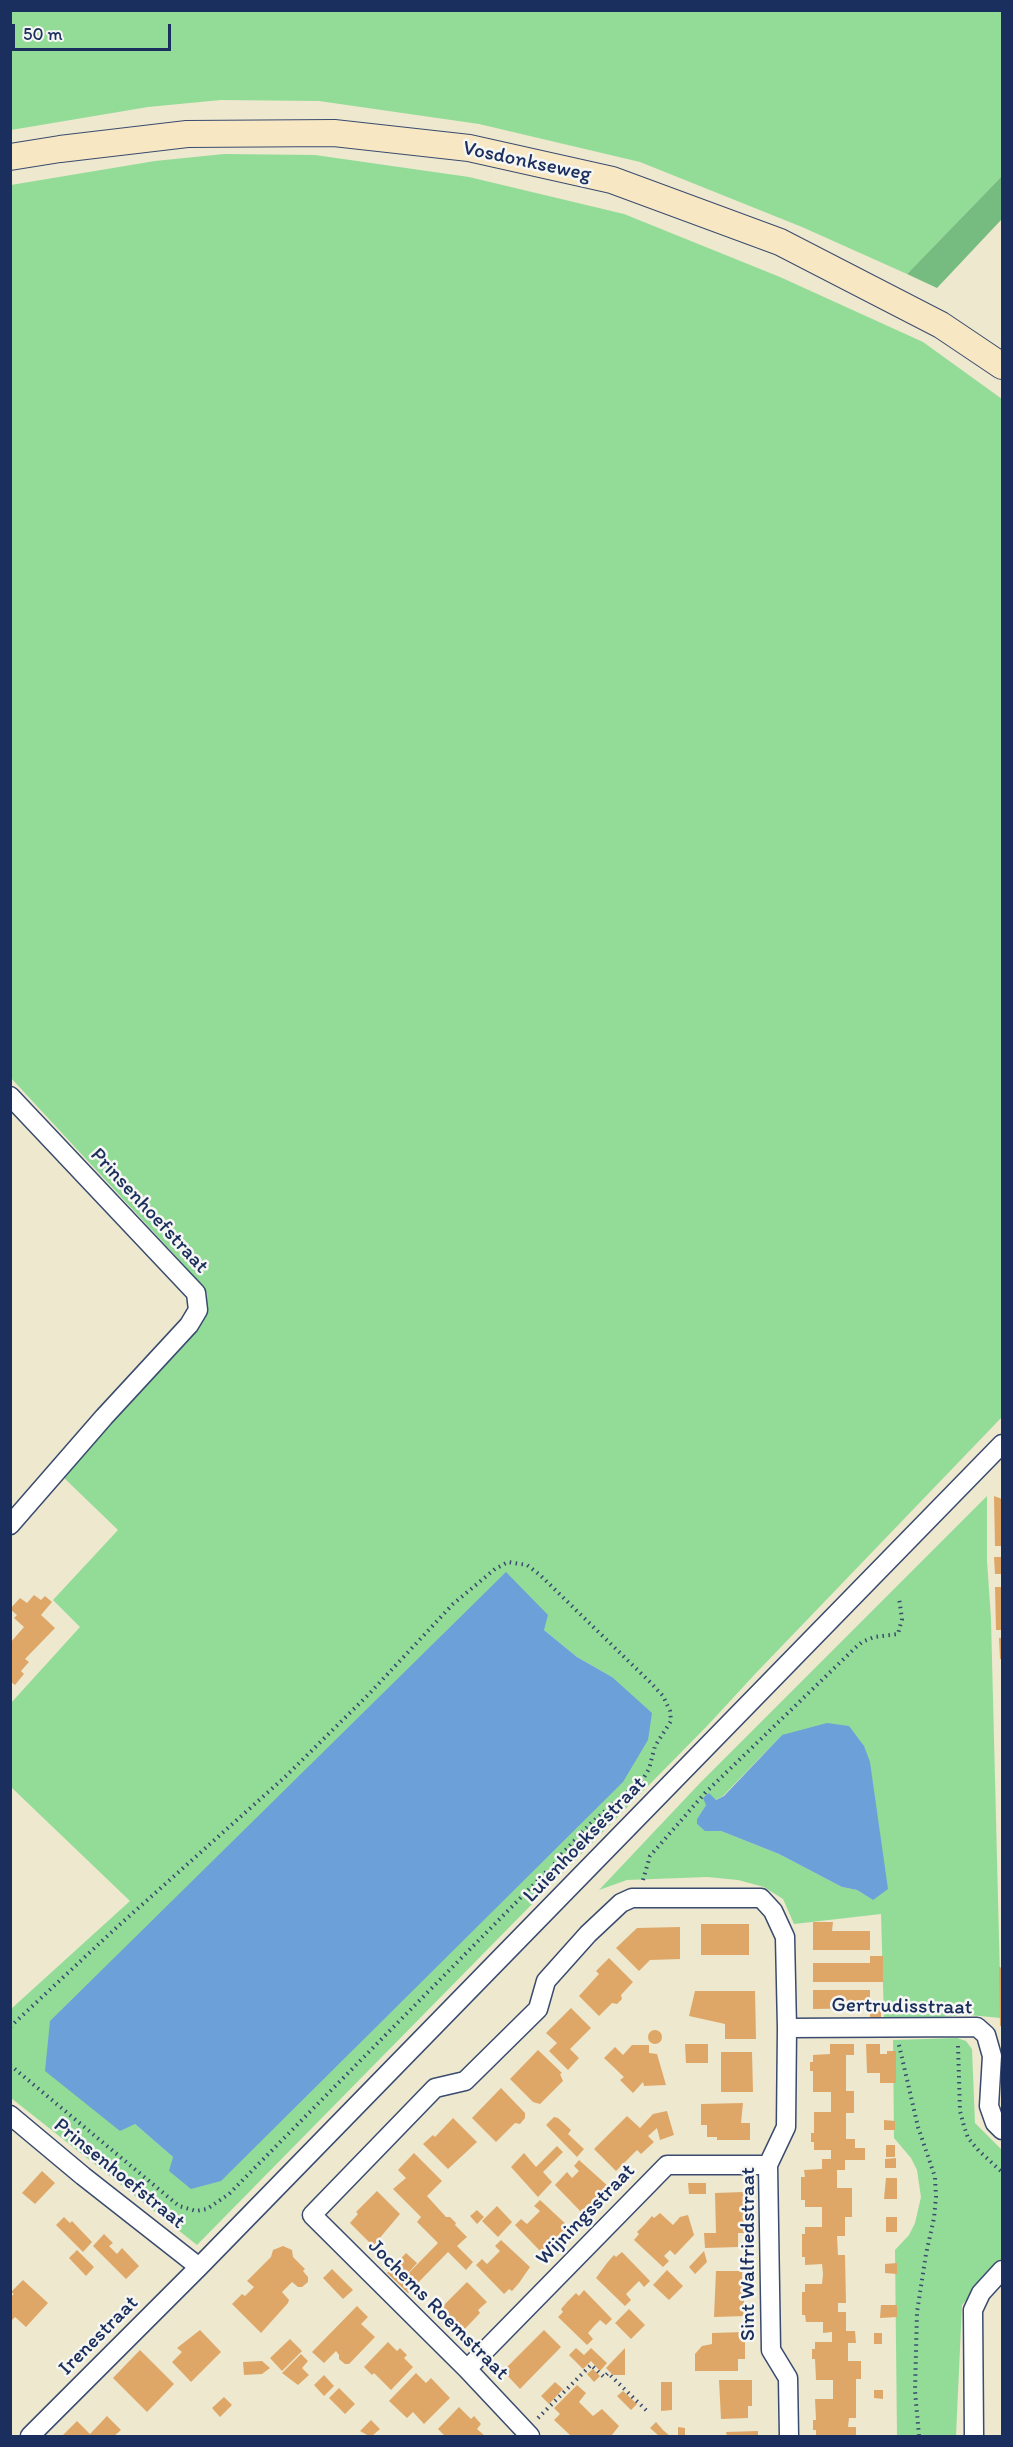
<!DOCTYPE html>
<style>
body{margin:0}
#map{position:relative;width:1013px;height:2447px;overflow:hidden;background:#ede8ce;font-family:Itim,sans-serif}
canvas{display:block}
.frame{position:absolute;inset:0;border:12px solid #1b2f5e;pointer-events:none}
.scale{position:absolute;left:12px;top:24px;width:159px;height:27px;box-sizing:border-box;border:3px solid #1b2f5e;border-top:0;padding-left:8px;font-size:18px;line-height:21px;white-space:nowrap;color:#1b2f5e;-webkit-text-stroke:4px #f6f6f2;paint-order:stroke}
</style>
<div id="map">
<canvas width="1013" height="2447"></canvas>
<div class="frame"></div>
<div class="scale">50 m</div>
</div>
<script>
const ctx = document.querySelector('canvas').getContext('2d');
ctx.lineJoin = 'round';
function fill(path, color) { ctx.fillStyle = color; ctx.fill(path, 'evenodd'); }
const toPath = rows => new Path2D(rows.map(r => 'M' + r).join(''));
function stroke(path, color, width, dash) { ctx.strokeStyle = color; ctx.lineWidth = width; ctx.lineCap = dash ? 'butt' : 'round'; ctx.setLineDash(dash || []); ctx.stroke(path); }
function label(font, color, halo, rows, align = 'center') {
  ctx.font = font + ' Itim,sans-serif'; ctx.lineWidth = 5; ctx.setLineDash([]); ctx.textBaseline = 'middle'; ctx.strokeStyle = halo; ctx.fillStyle = color; for (const [text, x, y, turn = 0] of rows) {
    ctx.save(); ctx.translate(x, y); ctx.rotate((+turn || 0) * Math.PI / 180); ctx.textAlign = isNaN(turn) ? turn : align; if (halo) ctx.strokeText(text, 0, 0); ctx.fillText(text, 0, 0); ctx.restore();
  }
}
fill(toPath([
 [11,11,1002,11,1002,176,907,274,802,227,640,162,479,124,319,101,221,100,148,107,11,130],
 [224,154,315,155,469,177,624,214,780,277,923,342,1002,399,1002,1417,756,1673,708,1725,197,2245,11,2098,11,2009,130,1901,11,1787,11,1703,80,1627,53,1600,118,1530,61,1475,205,1314,207,1294,185,1266,11,1078,11,185,155,161],
 [544,1630,577,1657,612,1677,173,2157,135,2124],
 [987,1496,987,1561,991,1619,1001,2018,969,2015,884,2021,881,1914,794,1924,783,1899,764,1887,738,1880,707,1877,627,1880,599,1890,700,1783],
 [782,1735,873,1900,857,1890,842,1887,779,1854,721,1831,705,1830,697,1824,697,1819,706,1805,723,1796],
 [957,2038,966,2041,972,2049,975,2123,1002,2150,1002,2258,962,2305,956,2436,897,2436,895,2250,909,2235,915,2223,921,2197,917,2170,911,2158,894,2138,893,2040]
]), '#93dc98');
fill(toPath([
 [1002,176,1002,219,937,288,907,274]
]), '#76bc80');
fill(toPath([
 [506,1572,548,1615,544,1630,577,1657,612,1677,652,1713,648,1740,623,1782,221,2181,191,2189,169,2171,173,2157,135,2124,120,2131,45,2071,50,2021],
 [827,1723,849,1726,864,1746,870,1762,888,1889,873,1900,857,1890,842,1887,779,1854,721,1831,705,1831,697,1824,697,1819,706,1805,703,1798,709,1793,716,1800,724,1796,782,1735]
]), '#6ca0d8');
fill(toPath([
 [994,1496,1002,1499,1002,1546,995,1546],
 [994,1557,1002,1557,1002,1574,995,1574],
 [995,1587,1002,1587,1002,1630,996,1630],
 [34,1595,41,1600,45,1596,52,1602,41,1615,55,1628,25,1659,29,1662,21,1671,24,1674,15,1685,10,1681,10,1643,24,1627,14,1618,17,1615,10,1609,20,1598,27,1603],
 [999,1638,1002,1638,1002,1659,1000,1659],
 [813,1922,833,1922,832,1931,870,1931,870,1950,813,1950],
 [701,1924,749,1924,749,1955,701,1955],
 [680,1927,680,1959,650,1960,639,1971,616,1948,637,1928],
 [870,1956,883,1956,883,1982,813,1982,813,1963,870,1963],
 [609,1958,633,1982,621,1995,622,1999,617,2004,612,2003,599,2016,579,1996,599,1974,596,1971],
 [999,1967,1002,1968,1002,2026,1000,2026],
 [813,1990,870,1990,870,2007,881,2007,881,2020,870,2020,870,2008,813,2009],
 [695,1991,755,1991,756,2039,725,2039,725,2024,689,2016],
 [571,2008,591,2028,570,2049,579,2058,568,2070,549,2051,557,2043,546,2033],
 '648 2037a7 7 0 1 1 14 0a7 7 0 1 1-14 0Z',
 [685,2044,708,2044,708,2063,686,2063],
 [830,2044,854,2044,854,2055,846,2055,846,2091,854,2091,854,2113,846,2113,846,2139,855,2139,855,2148,865,2148,865,2160,845,2160,845,2170,837,2170,837,2188,852,2188,852,2217,845,2217,845,2236,837,2236,838,2255,845,2255,846,2303,838,2303,838,2312,846,2312,846,2331,855,2331,856,2343,848,2343,848,2361,861,2361,861,2379,856,2379,856,2418,849,2418,848,2427,856,2427,856,2436,816,2436,816,2430,813,2430,813,2420,816,2420,815,2399,833,2399,833,2380,816,2380,815,2359,812,2359,812,2349,815,2349,815,2342,832,2342,832,2332,823,2333,823,2322,806,2322,805,2315,802,2315,802,2292,805,2292,805,2284,822,2284,823,2274,822,2264,805,2265,805,2257,802,2257,802,2234,805,2234,805,2227,822,2227,822,2207,805,2207,805,2200,801,2200,801,2177,805,2177,804,2170,822,2169,822,2159,831,2159,831,2150,814,2150,814,2142,811,2142,811,2133,814,2133,814,2112,831,2112,831,2092,813,2092,813,2071,810,2071,810,2062,813,2062,813,2055,830,2054],
 [866,2044,880,2044,880,2054,887,2054,887,2051,896,2051,896,2083,880,2083,880,2073,867,2073],
 [632,2045,649,2045,649,2053,657,2054,666,2085,644,2086,643,2082,633,2093,620,2080,624,2077,604,2058,615,2047,623,2055],
 [538,2050,562,2073,560,2074,563,2081,540,2104,533,2102,510,2079],
 [721,2052,752,2052,753,2092,721,2092],
 [501,2088,525,2113,525,2118,520,2124,515,2123,496,2142,472,2118],
 [743,2103,741,2123,750,2123,750,2140,717,2140,717,2137,707,2137,707,2125,701,2125,701,2104],
 [667,2111,674,2135,660,2140,657,2128,648,2136,654,2142,641,2154,637,2150,616,2171,594,2149,627,2116,640,2128,653,2114],
 [554,2117,558,2118,571,2130,568,2134,584,2149,577,2157,546,2125],
 [453,2118,477,2142,448,2169,423,2144,433,2135,435,2137],
 [884,2120,895,2121,895,2130,884,2130],
 [886,2145,895,2145,895,2157,886,2157],
 [557,2146,563,2152,543,2172,552,2182,538,2197,511,2167,524,2153,536,2167],
 [414,2153,442,2181,427,2196,446,2217,450,2217,456,2223,455,2225,467,2237,457,2246,473,2262,466,2270,448,2252,408,2293,387,2273,406,2253,417,2263,401,2281,438,2243,417,2222,421,2217,393,2189,406,2178,398,2170],
 [896,2158,896,2168,885,2168,885,2159],
 [579,2160,609,2187,604,2193,606,2195,590,2211,588,2209,583,2214,555,2185,567,2172,572,2178,579,2171,574,2166],
 [42,2171,55,2183,35,2204,22,2193],
 [886,2178,897,2178,897,2199,884,2199],
 [688,2183,706,2183,706,2194,689,2194],
 [377,2191,400,2214,373,2246,350,2223,358,2214,356,2212],
 [744,2192,744,2233,738,2233,738,2247,705,2248,704,2233,716,2233,715,2193],
 [540,2200,569,2227,564,2233,567,2235,551,2251,549,2248,543,2254,515,2225,521,2219,527,2224,540,2211,534,2206],
 [497,2206,512,2222,498,2237,482,2221],
 [477,2210,484,2217,477,2224,470,2216],
 [660,2213,673,2225,680,2217,688,2215,694,2235,675,2255,670,2250,664,2256,669,2261,663,2267,634,2240,639,2234,637,2232,645,2224,652,2216,654,2218],
 [64,2217,70,2223,72,2221,92,2242,83,2252,56,2225],
 [886,2217,897,2217,897,2232,886,2232],
 [104,2234,113,2243,109,2246,117,2254,122,2248,139,2266,126,2279,93,2246],
 [501,2240,530,2267,519,2283,512,2291,509,2289,504,2294,476,2265,482,2259,487,2264,500,2251,495,2246],
 [283,2246,292,2250,293,2257,305,2269,303,2271,308,2277,308,2282,302,2287,298,2287,292,2282,282,2292,289,2300,288,2303,261,2333,232,2304,242,2294,245,2296,254,2287,247,2281,271,2257,273,2250],
 [77,2250,94,2267,86,2276,69,2258],
 [704,2251,707,2262,695,2274,689,2267],
 [622,2252,650,2281,644,2287,639,2281,626,2294,631,2300,625,2306,596,2278,607,2263,614,2255,616,2257],
 [897,2263,897,2274,885,2273,885,2264],
 [332,2269,353,2290,343,2299,323,2278],
 [667,2270,683,2286,669,2300,653,2285],
 [716,2271,742,2271,745,2316,714,2317],
 [23,2280,48,2303,26,2327,15,2317,10,2322,10,2297,14,2294,11,2292],
 [467,2282,487,2302,478,2310,480,2313,461,2333,439,2310],
 [584,2290,612,2319,606,2325,600,2320,594,2326,588,2333,593,2339,587,2345,558,2317,563,2312,561,2309,568,2301,576,2293,579,2296],
 [881,2305,897,2305,897,2317,880,2318],
 [357,2306,368,2317,361,2324,375,2337,349,2364,345,2364,339,2359,339,2355,336,2351,324,2363,312,2352],
 [629,2309,645,2325,631,2339,615,2323],
 [200,2330,221,2352,191,2382,172,2362,182,2352,177,2348],
 [544,2330,561,2347,520,2389,503,2371],
 [745,2332,745,2359,738,2359,738,2371,695,2371,695,2354,702,2346,712,2344,712,2333],
 [874,2333,882,2333,882,2344,874,2344],
 [290,2339,302,2351,282,2371,270,2358],
 [388,2342,397,2351,400,2348,407,2355,404,2358,413,2367,391,2390,374,2373,372,2375,364,2367],
 [576,2348,584,2355,591,2348,607,2363,600,2371,591,2361,583,2369,569,2355],
 [625,2348,625,2375,613,2375,606,2368],
 [140,2350,174,2384,147,2412,113,2378],
 [301,2354,308,2361,302,2368,309,2375,298,2385,282,2373],
 [262,2361,270,2368,262,2374,244,2375,243,2362],
 [593,2369,600,2376,594,2382,587,2374],
 [416,2373,426,2383,431,2378,450,2398,424,2424,413,2412,407,2418,389,2401],
 [324,2375,334,2386,324,2396,314,2385],
 [719,2380,752,2380,752,2406,748,2406,748,2418,721,2419],
 [555,2382,563,2389,549,2404,541,2396],
 [661,2382,672,2382,672,2410,661,2411],
 [577,2385,586,2393,579,2402,593,2416,602,2409,619,2426,612,2435,614,2436,571,2436,554,2420,560,2414,554,2408],
 [339,2388,355,2404,345,2414,329,2398],
 [874,2390,883,2390,883,2399,874,2398],
 [623,2391,637,2404,631,2410,617,2396],
 [224,2397,232,2405,220,2417,212,2408],
 [459,2407,471,2419,474,2416,481,2424,477,2429,485,2436,445,2436,438,2429],
 [107,2416,121,2430,114,2436,63,2435,77,2421,90,2434],
 [371,2420,380,2429,372,2436,369,2436,360,2431],
 [656,2422,663,2430,670,2436,659,2436,650,2428],
 [678,2427,685,2428,685,2436,678,2436],
 [758,2431,758,2436,727,2436,726,2432]
]), '#dea768');
const street = toPath([
 [10,1096,196,1293,198,1310,189,1325,104,1417,10,1525],
 [787,2028,977,2027,986,2035,992,2056,989,2106,995,2123,1002,2130],
 [10,2115,83,2176,199,2267],
 [467,2369,667,2165,768,2165],
 [30,2436,199,2267,1002,1444],
 [530,2436,467,2369,312,2215,435,2088,465,2081,538,2009,546,1981,588,1934,621,1903,632,1898,761,1898,773,1911,785,1937,787,2028,786,2127,768,2165,771,2350,788,2378,789,2436],
 [974,2436,973,2310,981,2293,1002,2270]
]);
const secondary = toPath([
 [10,157,60,149,187,134,334,133,469,148,612,180,780,242,941,325,1002,366]
]);
stroke(street, '#3a4b6f', 21);
stroke(secondary, '#3a4b6f', 28);
stroke(toPath([
 [643,1880,650,1856,705,1793,854,1649,862,1642,874,1637,898,1634,902,1619,899,1598],
 [10,2027,117,1927,285,1777,369,1694,453,1604,495,1569,508,1562,527,1565,540,1575,652,1684,663,1696,670,1711,671,1721,655,1746,649,1769,643,1779,591,1823,557,1859,554,1865,558,1873],
 [899,2045,918,2127,935,2177,936,2197,934,2218,926,2254,917,2312,915,2391,919,2436],
 [958,2046,960,2111,964,2126,968,2138,979,2151,1002,2172],
 [10,2065,179,2206,196,2211,207,2209,229,2194,547,1871,556,1870],
 [538,2418,591,2365,604,2377,608,2373,647,2411]
]), '#3a4b6f', 4, [1.5, 4.5]);
stroke(street, '#fff', 18);
stroke(secondary, '#f7e8c3', 26);
label('21px', '#1b2f5e', '#f6f6f2', [
 ["Vosdonkseweg",527,162,12],
 ["Prinsenhoefstraat",149,1211,47],
 ["Luienhoeksestraat",585,1840,-46],
 ["Gertrudisstraat",902,2007,1],
 ["Prinsenhoefstraat",119,2174,39],
 ["Wijningsstraat",586,2215,-46],
 ["Sint Walfriedstraat",749,2254,-90],
 ["Jochems Roemstraat",438,2310,45],
 ["Irenestraat",99,2336,-45]
]);
</script>
